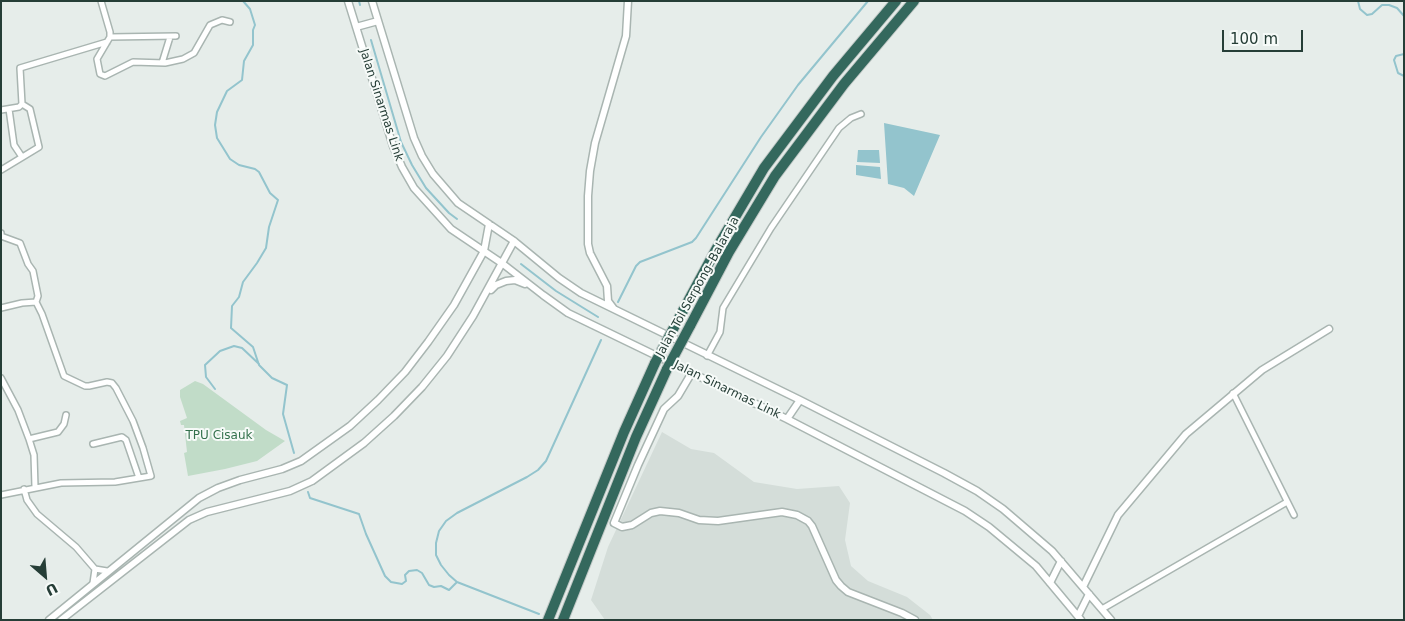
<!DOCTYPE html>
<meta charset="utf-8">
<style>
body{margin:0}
#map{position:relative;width:1405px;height:621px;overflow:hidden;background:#e6edea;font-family:"DejaVu Sans",sans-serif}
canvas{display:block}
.frame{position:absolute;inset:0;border:2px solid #263e37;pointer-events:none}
.north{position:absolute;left:20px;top:551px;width:50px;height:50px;-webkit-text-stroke:4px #f6faf8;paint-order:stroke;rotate:153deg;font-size:14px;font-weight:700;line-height:20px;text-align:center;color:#263e37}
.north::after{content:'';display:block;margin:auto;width:18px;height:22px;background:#263e37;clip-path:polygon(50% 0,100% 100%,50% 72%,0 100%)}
.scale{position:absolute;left:1222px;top:30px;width:81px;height:22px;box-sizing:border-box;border:2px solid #263e37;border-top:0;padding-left:6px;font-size:15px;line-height:18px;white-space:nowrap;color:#263e37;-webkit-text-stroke:4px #f6faf8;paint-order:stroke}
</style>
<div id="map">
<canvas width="1405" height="621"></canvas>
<div class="frame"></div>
<div class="north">U</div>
<div class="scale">100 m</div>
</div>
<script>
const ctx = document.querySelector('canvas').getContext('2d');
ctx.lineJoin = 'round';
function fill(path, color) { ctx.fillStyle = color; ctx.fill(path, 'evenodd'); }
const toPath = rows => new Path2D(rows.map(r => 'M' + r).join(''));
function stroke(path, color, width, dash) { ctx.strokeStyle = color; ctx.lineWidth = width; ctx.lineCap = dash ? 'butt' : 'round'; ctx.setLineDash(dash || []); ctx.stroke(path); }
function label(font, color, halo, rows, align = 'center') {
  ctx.font = font + ' "DejaVu Sans",sans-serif'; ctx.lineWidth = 4; ctx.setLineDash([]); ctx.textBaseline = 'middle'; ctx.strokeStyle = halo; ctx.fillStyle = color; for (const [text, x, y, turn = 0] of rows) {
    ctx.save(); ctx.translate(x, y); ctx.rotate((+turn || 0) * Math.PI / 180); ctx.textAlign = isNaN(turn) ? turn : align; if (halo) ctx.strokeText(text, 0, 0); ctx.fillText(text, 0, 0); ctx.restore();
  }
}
fill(toPath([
 [662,432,691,449,714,453,754,482,797,489,839,486,850,503,845,540,851,566,868,581,907,597,930,615,933,620,605,620,591,600,608,547]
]), '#d4ddd9');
fill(toPath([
 [195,381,203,384,266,430,285,441,257,461,225,469,188,476,184,453,187,452,184,425,181,425,180,421,187,418,180,397,180,390]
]), '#c1dcc8');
fill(toPath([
 [884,123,940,135,914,196,904,188,888,184],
 [858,150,879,150,880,163,857,162],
 [856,165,880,167,881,179,856,175]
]), '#93c4cd');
stroke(toPath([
 [243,1,250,9,255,25,253,30,253,45,244,61,242,80,227,91,217,112,215,125,217,138,230,159,239,165,255,169,259,172,270,193,278,200,269,227,266,248,257,263,243,282,239,297,232,306,231,328,253,347,259,365,272,378,287,385,283,414,294,453],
 [359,1,360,5],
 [1358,1,1360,9,1367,15,1372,14,1382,5,1389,5,1397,8,1404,16],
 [371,40,401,142,412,165,426,188,449,213,457,219],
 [1404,54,1396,56,1394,60,1398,73,1404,76],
 [521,264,556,291,598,317],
 [618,302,636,266,640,262,692,242,696,238,761,137,798,85,868,1],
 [215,389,206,377,205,365,220,351,234,346,242,348,259,364],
 [308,492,310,498,359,514,366,534,385,576,391,582,402,584,406,581,405,575,409,571,417,570,422,573,429,585,434,587,441,586,449,590,457,582],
 [539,614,457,582,449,575,441,565,436,555,436,543,439,531,446,521,457,513,527,477,538,470,546,461,601,340]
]), '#93c4cd', 2);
const minor = toPath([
 [101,1,110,32,110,37,97,59,100,74,105,76,133,62,165,63,183,59,194,53,210,25,222,20,230,22],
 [110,37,176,36],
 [162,63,170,37],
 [9,109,14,145,22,157],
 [1,110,19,107,22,104,20,68,107,42],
 [1,170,39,147,30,109,22,104],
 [1,233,1,236,20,243,28,264,33,271,38,296,36,302],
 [1,308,22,303,36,302,42,314,64,376,85,386,89,386,107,382,112,383,116,388,133,421,143,448,151,476,115,482,61,483,1,495],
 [707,356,720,332,723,308,771,228,839,128,851,118,861,114],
 [1,378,18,410,29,439,34,455,35,487],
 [1233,393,1294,515],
 [29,439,58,432,64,424,66,415],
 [93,444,122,437,126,440,139,478],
 [24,489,27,500,37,514,76,547,95,569],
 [93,583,95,569,107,571],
 [1102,609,1287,502]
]);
const tertiary = toPath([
 [348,1,393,146,402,167,414,188,451,229,503,264,543,295,568,313,787,419,965,511,989,527,1036,566,1081,620],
 [372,1,414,138,422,156,433,174,458,203,514,241,559,278,581,293,800,400,944,473,977,491,1003,509,1052,551,1111,620],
 [356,27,378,21],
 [491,290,496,285,506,281,515,280,525,284],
 [614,309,608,301,607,286,590,253,588,244,588,196,590,171,595,143,626,36,628,1],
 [691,374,678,396,664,409,638,465,614,523,622,527,632,525,651,513,660,511,679,513,699,520,718,521,782,512,797,515,808,521,812,526,836,580,841,586,848,592,902,613,915,620],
 [787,419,800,400],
 [1050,583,1061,561],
 [1083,587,1118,515,1186,434,1262,370,1329,329],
 [1078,616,1089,594],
 [49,620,199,498,218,488,240,480,282,469,301,461,350,426,378,400,405,372,428,342,454,305,484,251,489,224],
 [61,620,189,520,207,512,290,491,312,481,364,443,394,416,422,387,447,356,473,316,514,241]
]);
const motorway = toPath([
 [678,320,718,246,764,168,833,76,896,1],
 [690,326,729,252,775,176,844,84,914,1],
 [548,620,624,432,655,363],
 [563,620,636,437,667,369]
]);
stroke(minor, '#a9b5b1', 8);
stroke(tertiary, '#a9b5b1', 9);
stroke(motorway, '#c2c9c7', 12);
stroke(minor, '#fff', 5);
stroke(tertiary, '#fff', 6);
stroke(motorway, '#34685d', 10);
const motorwayBridge = toPath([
 [655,363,678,320],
 [667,369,690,326]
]);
stroke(motorwayBridge, '#c2c9c7', 12, []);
stroke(motorwayBridge, '#34685d', 10);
label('12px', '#263e37', '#f6faf8', [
 ["Jalan Sinarmas Link",381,105,72],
 ["Jalan Tol Serpong–Balaraja",698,287,-61],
 ["Jalan Sinarmas Link",727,390,26]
]);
label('12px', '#33714c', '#f6faf8', [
 ["TPU Cisauk",219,436]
]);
</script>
